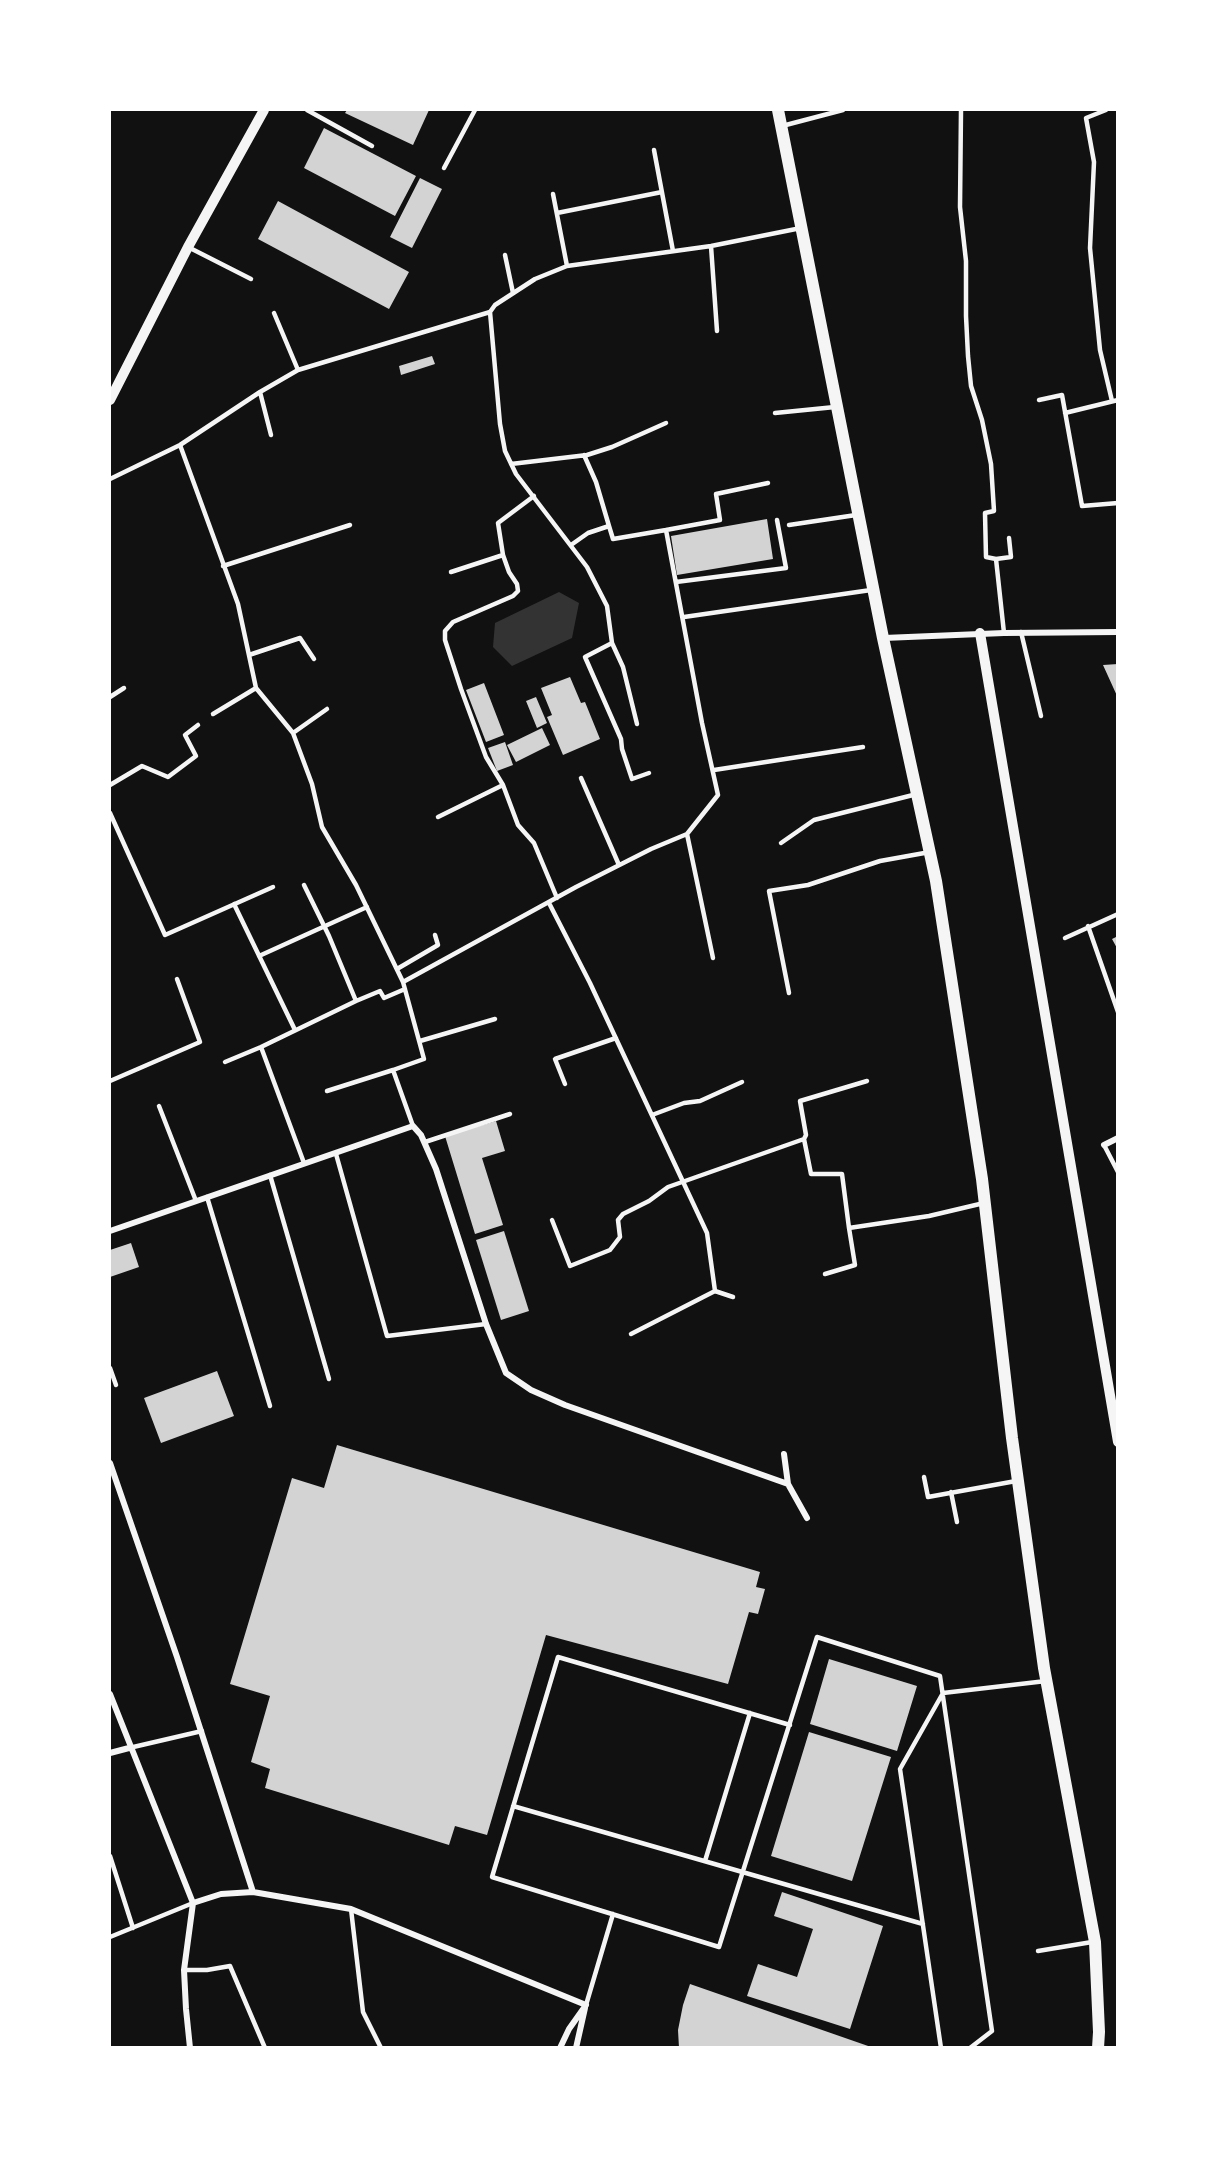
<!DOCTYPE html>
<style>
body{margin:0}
#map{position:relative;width:1227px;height:2157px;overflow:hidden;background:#111;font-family:"Source Sans 3",sans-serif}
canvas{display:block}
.frame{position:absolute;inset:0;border:111px solid #fff;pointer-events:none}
</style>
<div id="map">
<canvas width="1227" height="2157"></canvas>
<div class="frame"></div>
</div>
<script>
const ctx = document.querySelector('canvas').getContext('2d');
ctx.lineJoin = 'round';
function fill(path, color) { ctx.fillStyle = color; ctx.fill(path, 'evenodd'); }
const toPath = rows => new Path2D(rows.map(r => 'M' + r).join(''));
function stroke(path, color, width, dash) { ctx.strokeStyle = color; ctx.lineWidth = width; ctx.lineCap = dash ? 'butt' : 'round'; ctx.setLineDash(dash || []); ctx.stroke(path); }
fill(toPath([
 [559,592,579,603,572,638,512,666,493,647,495,623]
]), '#333');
fill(toPath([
 [347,110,429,110,413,145,345,113],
 [324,128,416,176,395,216,304,168],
 [420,178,442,189,412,248,390,237],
 [278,201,409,272,389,309,258,239],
 [432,356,435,364,401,375,399,366],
 [767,519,773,559,677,575,671,536],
 [1118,664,1118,698,1103,665],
 [570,677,581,703,585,702,600,739,563,755,547,717,552,715,541,688],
 [484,683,504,735,486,742,466,690],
 [536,697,547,723,537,728,526,701],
 [542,728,550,745,516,762,507,745],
 [505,742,513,765,497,771,488,748],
 [1118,936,1118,950,1112,939],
 [496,1121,505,1151,482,1158,503,1225,475,1234,445,1136],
 [504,1231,529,1311,501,1320,476,1240],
 [131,1243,139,1267,110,1277,110,1250],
 [217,1371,234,1416,161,1443,144,1398],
 [337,1445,760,1572,756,1587,765,1589,758,1614,749,1612,728,1684,546,1635,487,1835,455,1826,449,1845,265,1788,270,1769,251,1762,270,1696,230,1684,292,1478,324,1488],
 [829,1659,917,1686,897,1751,810,1724],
 [809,1732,891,1757,852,1881,771,1856],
 [782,1892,883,1926,850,2029,747,1996,758,1964,797,1977,813,1929,774,1916],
 [690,1984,871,2047,871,2048,679,2048,678,2030,683,2005]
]), '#d3d3d3');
stroke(toPath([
 [307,110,372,146],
 [961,110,960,207,966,261,966,316,968,356,971,386,982,420,991,464,994,511,985,513,986,557,996,559,1004,633],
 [1106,110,1086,118,1094,162,1090,248,1100,350,1112,401],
 [782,126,843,110],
 [654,150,673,251],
 [444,168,475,110],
 [553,194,567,266],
 [557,213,662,192],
 [711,246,717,331],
 [188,247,251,279],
 [505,255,513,293],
 [274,313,298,370],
 [260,392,271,435],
 [1039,400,1062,395,1082,506,1118,503],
 [775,413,835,407],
 [1065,413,1118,400],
 [180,445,238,604,256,688,293,733,312,784,322,827,356,885,403,982,424,1059,393,1070,413,1126],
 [584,455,596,482,609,526],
 [511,464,587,455,612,447,666,423],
 [110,479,180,445,260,392,298,370,490,312],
 [534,496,498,523,503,555,509,572,517,584,518,591,513,596,453,622,445,631,445,640,461,689,486,757,503,785,518,825,534,843,557,898],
 [789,525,856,515],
 [666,530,720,520,716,494,768,483],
 [996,559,1011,557,1009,538],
 [223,566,350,525],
 [451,572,503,555],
 [676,582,786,568,777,520],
 [684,617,871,590],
 [1021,632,1041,716],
 [612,643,623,667,637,724],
 [249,655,300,638,314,659],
 [110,697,124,688],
 [213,714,256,688],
 [293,733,327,709],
 [714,770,863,747],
 [649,773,632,779,622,749,621,739,585,657,612,643,607,606,587,567,516,474,505,451,500,424,490,312,495,305,535,279,567,266,711,246,801,228],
 [581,778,619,865],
 [110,785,142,766,168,777,196,756,185,735,198,725],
 [110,813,165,935,273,887],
 [438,817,503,785],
 [687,834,713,958],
 [781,843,814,820,917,794],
 [304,885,329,936,356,1001],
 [549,903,590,983,707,1233,715,1291],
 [234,904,295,1030],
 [1088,926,1118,1012],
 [1065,938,1118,914],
 [259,956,367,907],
 [397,969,438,945,435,935],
 [403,982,576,887,651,849,687,834,718,795,702,723,666,530,613,539,609,526,588,533,571,545],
 [789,993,769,891,808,885,880,861,930,852],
 [420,1041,495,1019],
 [261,1047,304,1163],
 [225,1062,261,1047,356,1001,380,991,384,998,405,989],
 [110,1081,200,1042,177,979],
 [565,1084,555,1059,616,1038],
 [327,1091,393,1070],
 [159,1106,196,1201],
 [652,1115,684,1103,700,1101,742,1082],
 [804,1139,806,1135,800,1101,867,1081],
 [425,1142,510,1114],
 [1104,1145,1118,1172],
 [336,1154,387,1336,486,1324],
 [270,1175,329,1379],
 [207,1197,270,1406],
 [552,1220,570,1266,610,1250,620,1237,618,1220,623,1214,649,1201,668,1187,804,1139,811,1174,842,1174,849,1228,929,1216,984,1203],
 [825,1274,855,1265,849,1228],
 [715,1291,733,1297],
 [631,1334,715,1291],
 [110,1368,116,1385],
 [924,1477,928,1497,1016,1481],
 [951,1492,957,1522],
 [790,1725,558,1657,492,1877,719,1947,817,1637,940,1676,992,2031,970,2048],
 [129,1748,202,1731],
 [513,1806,923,1924],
 [110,1856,133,1928],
 [705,1861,750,1713],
 [351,1909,363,2012,381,2048],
 [110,1937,193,1903],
 [1038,1951,1092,1942],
 [184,1970,207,1970,230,1966,265,2048],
 [586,2005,613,1914],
 [941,2048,900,1769,943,1693,1046,1681]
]), '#f5f5f5', 4.5);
stroke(toPath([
 [884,638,1004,633,1118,632],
 [1104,1145,1118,1138],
 [110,1231,413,1126,421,1135,436,1169,486,1324,506,1373,531,1390,565,1405,788,1484,807,1518],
 [784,1454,788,1484],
 [110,1463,177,1657,253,1892],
 [110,1694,193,1903,184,1970,186,2009,190,2048],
 [110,1753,129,1748],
 [193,1903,221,1894,253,1892,351,1909,586,2005],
 [560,2048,569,2029,586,2005],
 [576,2048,585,2008]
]), '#f5f5f5', 6);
stroke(toPath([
 [110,400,188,247,264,110],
 [980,633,1118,1442]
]), '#f5f5f5', 10);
stroke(toPath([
 [778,110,883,638,936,881,982,1179,1012,1438,1044,1668,1095,1942,1099,2032,1098,2048]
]), '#f5f5f5', 12);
</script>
